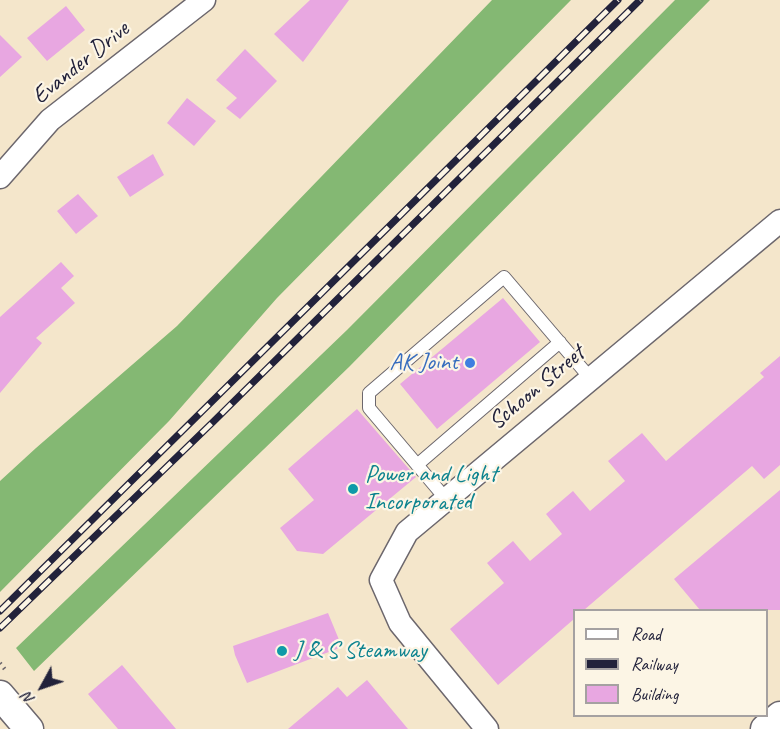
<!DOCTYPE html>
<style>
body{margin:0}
#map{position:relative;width:780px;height:729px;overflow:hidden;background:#f4e6cb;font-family:Caveat,sans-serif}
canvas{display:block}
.legend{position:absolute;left:573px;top:609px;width:195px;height:108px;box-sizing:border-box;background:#fcf5e5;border:2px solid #a5a1a1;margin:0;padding:8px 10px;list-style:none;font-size:18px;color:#22223b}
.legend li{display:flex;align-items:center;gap:12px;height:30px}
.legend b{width:30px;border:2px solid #a5a1a1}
.north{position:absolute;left:12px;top:657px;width:60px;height:60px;-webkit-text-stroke:4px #fcf5e5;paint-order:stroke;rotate:230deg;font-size:16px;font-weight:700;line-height:24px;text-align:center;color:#22223b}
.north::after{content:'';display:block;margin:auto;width:21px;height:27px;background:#22223b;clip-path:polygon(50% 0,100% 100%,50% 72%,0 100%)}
</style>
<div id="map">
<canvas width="780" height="729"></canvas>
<ul class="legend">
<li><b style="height:8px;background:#fff"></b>Road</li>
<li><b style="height:8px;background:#22223b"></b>Railway</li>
<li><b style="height:16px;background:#e8a7e1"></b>Building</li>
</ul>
<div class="north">N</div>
</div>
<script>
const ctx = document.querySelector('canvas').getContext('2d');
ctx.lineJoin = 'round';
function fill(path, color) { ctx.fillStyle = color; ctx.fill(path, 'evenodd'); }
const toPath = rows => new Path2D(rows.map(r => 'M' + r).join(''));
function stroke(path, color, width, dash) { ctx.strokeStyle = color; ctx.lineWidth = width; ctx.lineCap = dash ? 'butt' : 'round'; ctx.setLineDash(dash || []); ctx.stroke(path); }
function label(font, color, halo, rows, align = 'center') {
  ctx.font = font + ' Caveat,sans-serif'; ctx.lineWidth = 4.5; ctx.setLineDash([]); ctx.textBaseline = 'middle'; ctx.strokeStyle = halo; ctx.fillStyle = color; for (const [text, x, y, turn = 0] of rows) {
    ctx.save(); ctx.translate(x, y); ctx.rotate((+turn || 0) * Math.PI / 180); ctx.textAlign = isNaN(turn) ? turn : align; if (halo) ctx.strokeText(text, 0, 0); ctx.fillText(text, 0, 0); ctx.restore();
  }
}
fill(toPath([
 [492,0,571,0,277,298,169,421,0,592,0,481,36,448,177,326],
 [675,0,710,0,349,367,34,671,16,648,347,330]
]), '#84b873');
fill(toPath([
 [310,0,349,0,303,62,274,34],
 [66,6,85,30,47,61,27,38],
 [0,35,22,57,0,77],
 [245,49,277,81,240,119,226,108,237,98,216,80],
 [187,98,216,121,194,146,167,123],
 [153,154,164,175,130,197,117,177],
 [78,194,98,216,76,234,57,211],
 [61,262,74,276,61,288,75,303,36,338,42,343,0,393,0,317],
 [503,298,540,342,437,429,400,384],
 [780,356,780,465,764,479,752,466,584,610,574,610,574,619,498,685,450,629,504,583,487,563,513,541,530,561,562,534,546,514,573,491,590,511,625,481,608,461,642,433,666,461,764,377,760,373],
 [357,409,416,477,323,554,297,551,280,528,314,500,288,469],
 [780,490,780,610,700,610,674,579],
 [328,613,342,647,247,683,235,655,233,646],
 [122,665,176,729,118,729,88,694],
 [367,680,408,729,288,729,338,687,347,697]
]), '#e8a7e1');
const service = toPath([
 [417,465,560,342],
 [446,499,369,408,369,393,504,277,591,379]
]);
const minor = toPath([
 [0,177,50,120,204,0],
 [487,729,400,623,381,580,407,532,780,221]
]);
const tertiary = toPath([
 [0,695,29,729],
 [765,729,780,716]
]);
stroke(service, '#6c676d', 14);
stroke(minor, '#6c676d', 25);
stroke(tertiary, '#6c676d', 31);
stroke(toPath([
 [0,663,7,672]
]), '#6c676d', 4, [1.5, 4.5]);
stroke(service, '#fff', 12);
stroke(minor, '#fff', 22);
stroke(tertiary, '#fff', 28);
const rail = toPath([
 [0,611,618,0],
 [0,628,213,422,640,0]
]);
stroke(rail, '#22223b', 7);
stroke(rail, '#fcf5e5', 4.5, [14]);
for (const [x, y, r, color] of [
 [470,363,6,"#3f7fe0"],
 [353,489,6,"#0f9aa8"],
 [282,651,6,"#0f9aa8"]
]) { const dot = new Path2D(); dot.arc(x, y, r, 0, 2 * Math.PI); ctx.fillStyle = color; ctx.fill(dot); stroke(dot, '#fcf5e5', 2); }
label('24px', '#22223b', '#fcf5e5', [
 ["Evander Drive",81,63,-39],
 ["Schoon Street",537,388,-40]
]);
label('24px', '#366cbe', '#fcf5e5', [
 ["AK Joint",458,363]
], 'right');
label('24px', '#0d838f', '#fcf5e5', [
 ["Power and Light",365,475],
 ["Incorporated",365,503],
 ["J & S Steamway",294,651]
], 'left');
</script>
